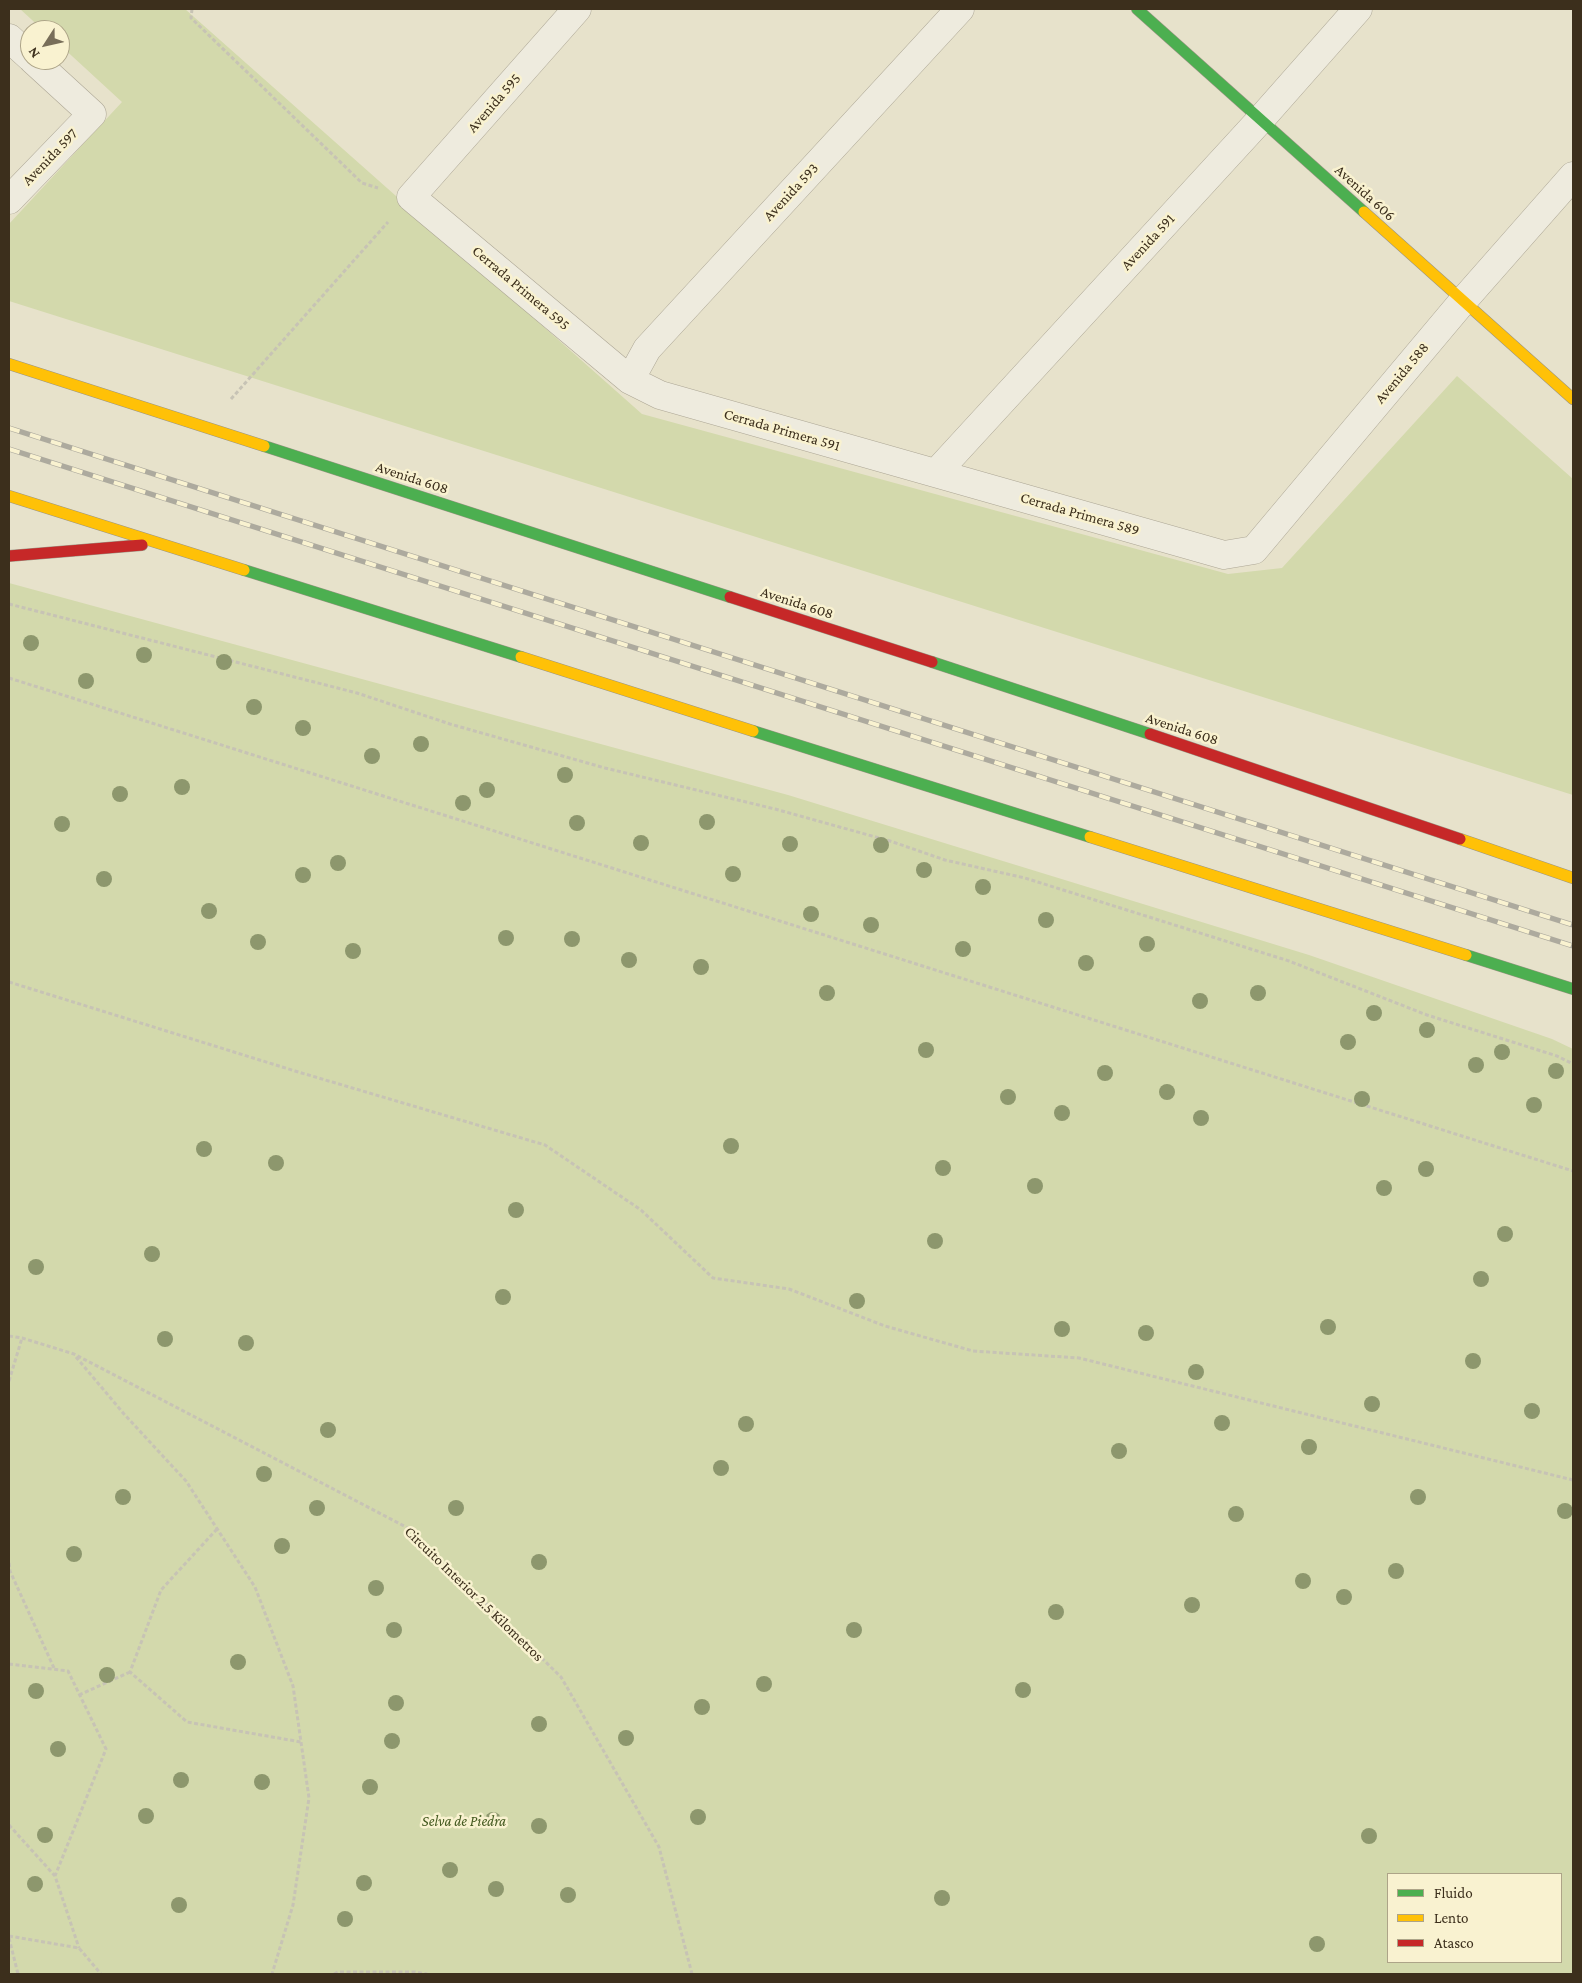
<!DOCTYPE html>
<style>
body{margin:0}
#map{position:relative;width:1582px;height:1983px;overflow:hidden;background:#e7e2cb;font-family:"Crimson Pro",serif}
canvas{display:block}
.frame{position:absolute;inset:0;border:10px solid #3c2f1c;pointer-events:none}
.legend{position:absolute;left:1387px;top:1873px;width:175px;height:90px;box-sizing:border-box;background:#f9f2d0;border:1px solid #ada488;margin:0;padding:6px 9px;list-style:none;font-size:15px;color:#3c2f1c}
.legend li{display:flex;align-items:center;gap:10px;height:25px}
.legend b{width:25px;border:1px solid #ada488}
.north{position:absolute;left:20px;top:20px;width:50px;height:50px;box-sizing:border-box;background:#f9f2d0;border:1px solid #ada488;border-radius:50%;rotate:235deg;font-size:14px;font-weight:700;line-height:20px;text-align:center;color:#3c2f1c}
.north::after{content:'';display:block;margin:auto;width:18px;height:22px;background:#786e59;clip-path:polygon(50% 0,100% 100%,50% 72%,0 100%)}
</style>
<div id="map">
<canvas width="1582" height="1983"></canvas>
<div class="frame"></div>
<ul class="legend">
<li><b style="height:6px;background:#4caf50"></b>Fluido</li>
<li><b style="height:6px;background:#ffc107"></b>Lento</li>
<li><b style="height:6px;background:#c62828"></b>Atasco</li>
</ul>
<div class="north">N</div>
</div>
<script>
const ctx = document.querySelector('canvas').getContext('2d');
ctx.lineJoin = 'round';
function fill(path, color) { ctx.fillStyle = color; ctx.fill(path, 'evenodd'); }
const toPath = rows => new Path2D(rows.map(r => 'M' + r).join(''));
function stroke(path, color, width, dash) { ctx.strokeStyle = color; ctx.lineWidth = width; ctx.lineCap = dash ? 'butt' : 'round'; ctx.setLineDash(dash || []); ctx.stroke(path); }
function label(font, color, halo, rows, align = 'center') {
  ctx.font = font + ' "Crimson Pro",serif'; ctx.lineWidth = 5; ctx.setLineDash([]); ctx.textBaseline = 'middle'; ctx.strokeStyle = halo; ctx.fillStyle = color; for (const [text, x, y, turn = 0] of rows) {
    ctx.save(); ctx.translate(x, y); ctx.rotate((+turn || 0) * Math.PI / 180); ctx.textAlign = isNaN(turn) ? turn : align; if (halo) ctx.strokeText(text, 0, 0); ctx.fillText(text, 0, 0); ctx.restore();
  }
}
fill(toPath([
 [20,9,185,9,642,414,1228,574,1282,568,1457,376,1573,479,1573,795,9,301,9,224,122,102,60,45,60,30,43,30],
 [9,583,788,795,1309,955,1552,1039,1573,1049,1573,1974,9,1974],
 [1561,1874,1561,1962,1388,1962,1388,1874]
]), '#d3d9ac');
const street = toPath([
 [577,9,411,197,630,380,660,395,1224,555,1254,550,1463,301,1573,176],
 [9,38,30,57],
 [9,200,92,114,33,60],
 [630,380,647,349,960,9],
 [936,473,1260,120,1358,9]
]);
const fast = toPath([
 [1137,9,1364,212],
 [264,446,730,597],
 [244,570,521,657],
 [932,662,1150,734],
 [753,731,1090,837],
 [1466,955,1573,989]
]);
const slow = toPath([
 [1364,212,1573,399],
 [9,364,264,446],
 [9,496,244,570],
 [521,657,753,731],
 [1090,837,1466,955],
 [1460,839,1573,878]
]);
const jam = toPath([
 [9,556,142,545],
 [730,597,932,662],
 [1150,734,1460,839]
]);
stroke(street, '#aca695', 29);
stroke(fast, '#9b9585', 12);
stroke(slow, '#9b9585', 12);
stroke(jam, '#9b9585', 12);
stroke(toPath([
 [192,9,191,18,362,183,378,188],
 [231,399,388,222],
 [9,604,357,693,450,724,605,768,775,809,890,841,945,860,1025,878,1289,961,1427,1015,1557,1056,1573,1064],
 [9,678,1573,1171],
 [9,982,295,1071,545,1145,641,1210,713,1278,789,1289,885,1326,973,1351,1079,1358,1573,1480],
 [9,1336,22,1338,74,1354,410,1529,561,1677,659,1847,692,1974],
 [76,1357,124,1414,186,1481,255,1587,293,1686,309,1798,293,1905,272,1974],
 [9,1381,22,1338],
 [217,1529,161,1590,130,1672,187,1722,301,1742],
 [9,1563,10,1571,54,1668],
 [9,1664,68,1671,106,1749,55,1876],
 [79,1695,130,1672],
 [9,1825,55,1876,79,1948],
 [9,1936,79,1948,101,1974],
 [9,1938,18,1974],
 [334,1974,338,1972,415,1972,427,1974]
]), '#c7c3b5', 3, [4, 2.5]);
stroke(street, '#eeebde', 28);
stroke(fast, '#4caf50', 11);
stroke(slow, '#ffc107', 11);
stroke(jam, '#c62828', 11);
const rail = toPath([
 [9,428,1573,925],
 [9,449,1573,946]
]);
stroke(rail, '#adaa9e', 5.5);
stroke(rail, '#f9f2d0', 4, [11]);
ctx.fillStyle = '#8d976d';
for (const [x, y] of [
 [31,643],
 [144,655],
 [224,662],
 [86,681],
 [254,707],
 [303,728],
 [421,744],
 [372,756],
 [565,775],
 [182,787],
 [487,790],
 [120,794],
 [463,803],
 [707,822],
 [577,823],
 [62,824],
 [641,843],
 [790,844],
 [881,845],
 [338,863],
 [924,870],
 [733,874],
 [303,875],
 [104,879],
 [983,887],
 [209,911],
 [811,914],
 [1046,920],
 [871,925],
 [506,938],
 [572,939],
 [258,942],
 [1147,944],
 [963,949],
 [353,951],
 [629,960],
 [1086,963],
 [701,967],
 [827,993],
 [1258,993],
 [1200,1001],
 [1374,1013],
 [1427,1030],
 [1348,1042],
 [926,1050],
 [1502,1052],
 [1476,1065],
 [1556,1071],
 [1105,1073],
 [1167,1092],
 [1008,1097],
 [1362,1099],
 [1534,1105],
 [1062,1113],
 [1201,1118],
 [731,1146],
 [204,1149],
 [276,1163],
 [943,1168],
 [1426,1169],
 [1035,1186],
 [1384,1188],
 [516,1210],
 [1505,1234],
 [935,1241],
 [152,1254],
 [36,1267],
 [1481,1279],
 [503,1297],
 [857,1301],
 [1328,1327],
 [1062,1329],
 [1146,1333],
 [165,1339],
 [246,1343],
 [1473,1361],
 [1196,1372],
 [1372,1404],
 [1532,1411],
 [1222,1423],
 [746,1424],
 [328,1430],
 [1309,1447],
 [1119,1451],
 [721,1468],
 [264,1474],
 [123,1497],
 [1418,1497],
 [317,1508],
 [456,1508],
 [1565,1511],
 [1236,1514],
 [282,1546],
 [74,1554],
 [539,1562],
 [1396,1571],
 [1303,1581],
 [376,1588],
 [1344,1597],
 [1192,1605],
 [1056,1612],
 [394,1630],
 [854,1630],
 [238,1662],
 [107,1675],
 [764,1684],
 [1023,1690],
 [36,1691],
 [396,1703],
 [702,1707],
 [539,1724],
 [626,1738],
 [392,1741],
 [58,1749],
 [181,1780],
 [262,1782],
 [370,1787],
 [146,1816],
 [698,1817],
 [493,1820],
 [539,1826],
 [45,1835],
 [1369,1836],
 [450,1870],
 [364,1883],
 [35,1884],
 [496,1889],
 [568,1895],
 [942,1898],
 [179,1905],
 [345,1919],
 [1317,1944]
]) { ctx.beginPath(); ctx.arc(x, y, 8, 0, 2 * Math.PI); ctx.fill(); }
label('15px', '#3c2f1c', '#f9f2d0', [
 ["Avenida 595",494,103,-49],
 ["Avenida 597",50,157,-46],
 ["Avenida 593",791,192,-47],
 ["Avenida 606",1365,193,42],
 ["Avenida 591",1148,242,-47],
 ["Cerrada Primera 595",521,288,40],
 ["Avenida 588",1402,373,-50],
 ["Cerrada Primera 591",782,430,16],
 ["Avenida 608",412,478,18],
 ["Cerrada Primera 589",1080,514,16],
 ["Avenida 608",797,603,18],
 ["Avenida 608",1182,729,18],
 ["Circuito Interior 2.5 Kilometros",474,1594,44]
]);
label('italic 15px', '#445a20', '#f9f2d0', [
 ["Selva de Piedra",464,1821]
]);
</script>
